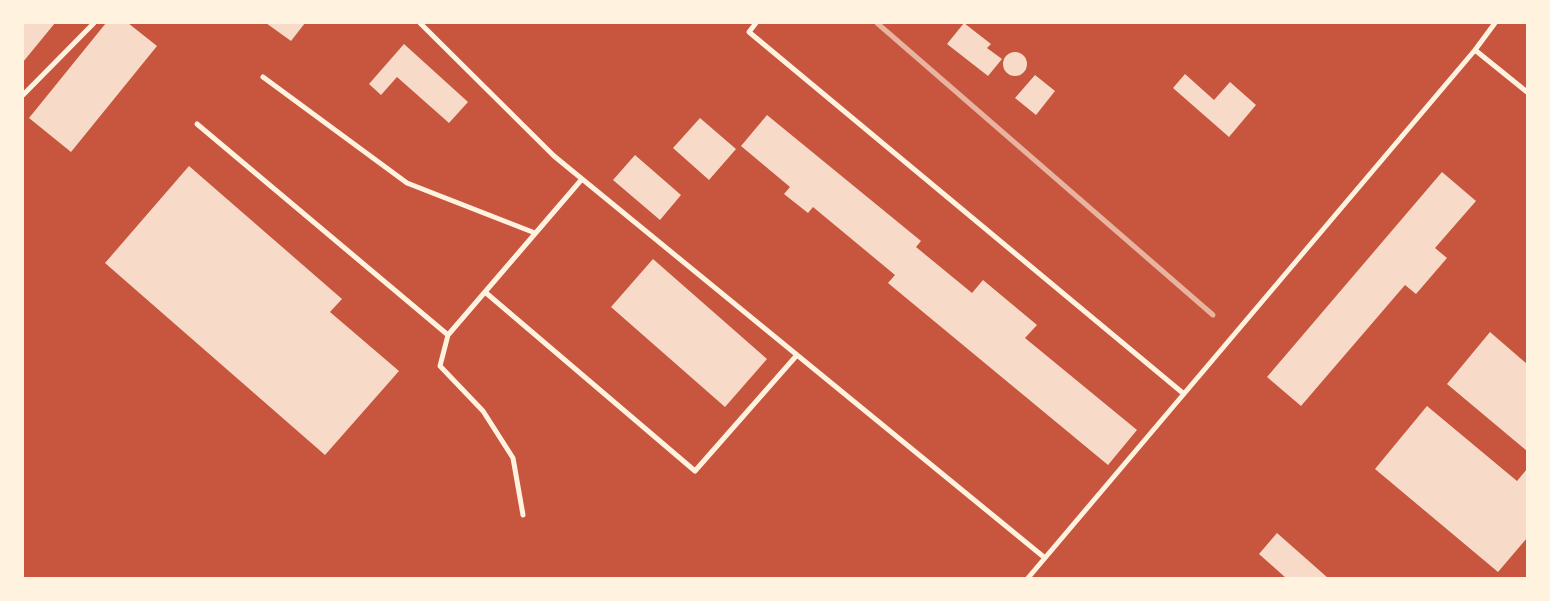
<!DOCTYPE html>
<style>
body{margin:0}
#map{position:relative;width:1550px;height:601px;overflow:hidden;background:#c8553d;font-family:Merriweather,serif}
canvas{display:block}
.frame{position:absolute;inset:0;border:24px solid #fff3e0;pointer-events:none}
</style>
<div id="map">
<canvas width="1550" height="601"></canvas>
<div class="frame"></div>
</div>
<script>
const ctx = document.querySelector('canvas').getContext('2d');
ctx.lineJoin = 'round';
function fill(path, color) { ctx.fillStyle = color; ctx.fill(path, 'evenodd'); }
const toPath = rows => new Path2D(rows.map(r => 'M' + r).join(''));
function stroke(path, color, width, dash) { ctx.strokeStyle = color; ctx.lineWidth = width; ctx.lineCap = dash ? 'butt' : 'round'; ctx.setLineDash(dash || []); ctx.stroke(path); }
fill(toPath([
 [23,23,55,23,23,62],
 [106,23,128,23,157,46,71,152,29,118],
 [266,23,305,23,291,41],
 [964,23,991,44,987,48,1002,59,988,76,947,44],
 [404,44,468,102,449,123,397,77,381,95,369,84],
 '1003 64a12 12 0 1 1 24 0a12 12 0 1 1-24 0Z',
 [1185,74,1214,100,1230,82,1256,105,1229,137,1173,88],
 [1035,75,1055,91,1036,115,1015,98],
 [767,115,921,241,916,247,972,293,983,280,1037,325,1025,338,1137,430,1108,465,888,283,895,275,813,207,808,213,784,194,790,187,741,146],
 [700,118,736,149,709,180,673,148],
 [635,155,681,195,660,220,613,180],
 [189,166,342,299,330,312,399,371,325,455,105,263],
 [1442,172,1476,201,1435,248,1447,258,1416,294,1405,285,1301,406,1267,377],
 [653,259,767,359,725,407,611,307],
 [1490,332,1527,364,1527,451,1447,384],
 [1427,406,1517,481,1527,469,1527,538,1498,572,1375,469],
 [1277,533,1328,578,1286,578,1259,554]
]), '#f7dbc8');
stroke(toPath([
 [420,23,554,156,1045,558],
 [756,23,749,32,1184,394],
 [1495,23,1475,50,1527,92],
 [263,77,407,183,535,233],
 [23,95,94,23],
 [197,124,448,335],
 [485,292,695,471,797,355],
 [523,515,513,458,483,411,440,366,448,335,582,179],
 [1028,578,1475,50]
]), '#fff3e0', 5);
stroke(toPath([
 [877,23,1213,315]
]), '#e9b49f', 5);
</script>
